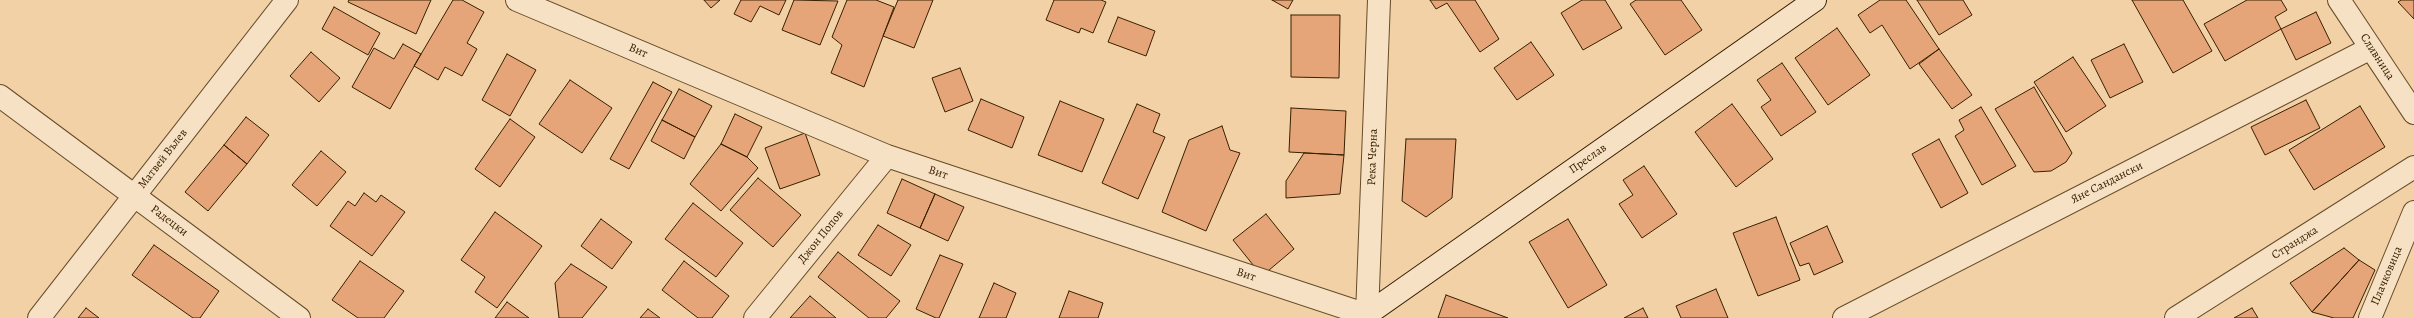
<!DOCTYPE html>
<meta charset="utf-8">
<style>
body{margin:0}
canvas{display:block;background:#f1d1a5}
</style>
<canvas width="2414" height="318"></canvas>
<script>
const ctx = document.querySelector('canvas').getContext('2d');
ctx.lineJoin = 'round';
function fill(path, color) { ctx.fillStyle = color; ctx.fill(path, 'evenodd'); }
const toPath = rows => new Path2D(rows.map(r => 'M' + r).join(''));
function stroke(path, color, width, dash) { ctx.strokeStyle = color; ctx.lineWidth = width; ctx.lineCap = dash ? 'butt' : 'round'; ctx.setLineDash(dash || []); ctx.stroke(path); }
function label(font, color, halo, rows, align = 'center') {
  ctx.font = font + ' Alegreya,serif'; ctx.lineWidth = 3.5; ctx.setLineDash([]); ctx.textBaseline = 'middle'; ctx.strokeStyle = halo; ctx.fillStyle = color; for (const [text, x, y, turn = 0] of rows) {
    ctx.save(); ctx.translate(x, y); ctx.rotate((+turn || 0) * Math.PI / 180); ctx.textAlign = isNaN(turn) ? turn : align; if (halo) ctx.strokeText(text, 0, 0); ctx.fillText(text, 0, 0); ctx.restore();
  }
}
const building = toPath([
 [349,0,431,0,416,34,348,2,349,0],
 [453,0,462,0,484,12,467,43,477,49,462,76,445,67,438,80,414,66,453,0],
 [704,0,720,0,711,8,704,0],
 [741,0,786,0,779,15,760,6,751,22,734,14,741,0],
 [794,0,838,1,820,45,782,30,794,0],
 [847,0,876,0,894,7,864,87,831,73,842,45,832,37,847,0],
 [898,0,933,0,914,48,883,36,898,0],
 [1054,0,1101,0,1106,2,1093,33,1081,28,1079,33,1046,20,1054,0],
 [1272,0,1293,0,1288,9,1272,0],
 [1430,0,1475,0,1499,39,1480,52,1447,3,1436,9,1430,0],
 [1582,0,1605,0,1622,28,1583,50,1561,13,1582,0],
 [1636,0,1681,0,1702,30,1665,55,1630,4,1636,0],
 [1880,0,1906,0,1939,49,1910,69,1882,25,1870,33,1858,15,1880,0],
 [1917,0,1963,0,1972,15,1939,35,1917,0],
 [2132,0,2183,0,2212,51,2173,73,2132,0],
 [2247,0,2281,0,2287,10,2275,17,2281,29,2225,61,2204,24,2247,0],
 [2401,0,2414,0,2414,19,2398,2,2401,0],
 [334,7,380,33,368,55,322,29,334,7],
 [2316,12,2331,43,2296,60,2281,29,2316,12],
 [1291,15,1340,15,1339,78,1291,77,1291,15],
 [1118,17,1155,31,1146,56,1108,42,1118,17],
 [1837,28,1870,75,1828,105,1795,58,1837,28],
 [1531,42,1554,75,1517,100,1494,68,1531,42],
 [403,44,421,54,390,109,352,87,374,48,394,59,403,44],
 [2124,44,2143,82,2110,98,2091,60,2124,44],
 [1939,49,1972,95,1952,109,1919,64,1939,49],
 [311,52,340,78,319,102,290,76,311,52],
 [507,54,536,70,510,116,482,100,507,54],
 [2073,57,2106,106,2066,132,2034,82,2073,57],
 [1782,63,1816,112,1781,136,1761,107,1771,100,1757,80,1782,63],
 [960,68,973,101,945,112,932,78,960,68],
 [570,80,612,108,582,153,539,124,570,80],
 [653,82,672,92,629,169,610,159,653,82],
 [2034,87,2072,153,2066,162,2051,171,2034,172,1995,109,2034,87],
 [679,89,712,106,695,137,662,120,679,89],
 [981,99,1024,117,1012,148,968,130,981,99],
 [2306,100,2320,128,2265,155,2251,127,2306,100],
 [1060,101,1104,119,1082,172,1038,155,1060,101],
 [1137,104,1160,114,1153,132,1165,137,1138,199,1102,183,1137,104],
 [1732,104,1773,159,1736,187,1695,132,1732,104],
 [2360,106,2385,147,2314,190,2289,150,2360,106],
 [1981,107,2016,166,1982,185,1955,136,1964,130,1959,120,1981,107],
 [1291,108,1346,111,1344,155,1289,152,1291,108],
 [735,114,762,127,747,157,721,144,735,114],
 [246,117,269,135,247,164,224,145,246,117],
 [510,119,535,137,500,187,475,169,510,119],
 [662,120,695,137,684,159,651,141,662,120],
 [1222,126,1230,150,1240,153,1206,231,1162,212,1189,140,1222,126],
 [805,133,820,175,780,189,765,148,805,133],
 [1406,139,1456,139,1452,198,1426,217,1402,201,1406,139],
 [1939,139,1968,193,1941,208,1912,154,1939,139],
 [721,144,747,157,758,168,721,211,690,184,721,144],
 [224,145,247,164,208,211,185,192,224,145],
 [321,151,346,172,317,206,292,185,321,151],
 [1304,153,1344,155,1340,194,1286,198,1286,181,1304,153],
 [1644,166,1677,214,1642,238,1619,204,1633,195,1623,180,1644,166],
 [758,178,801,215,773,247,730,210,758,178],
 [902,179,935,194,920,228,887,213,902,179],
 [364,193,376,202,381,195,405,212,372,256,330,226,348,201,355,206,364,193],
 [935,194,964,207,948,241,920,228,935,194],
 [693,203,743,243,716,277,665,239,693,203],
 [495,212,542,246,497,308,475,292,485,277,461,260,495,212],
 [1266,214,1294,249,1262,276,1233,240,1266,214],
 [1776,217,1800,280,1758,296,1733,233,1776,217],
 [601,219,632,242,612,269,581,246,601,219],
 [1568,219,1607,285,1568,308,1529,242,1568,219],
 [878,225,911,245,891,276,858,255,878,225],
 [1827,226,1843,262,1814,275,1809,263,1800,266,1790,243,1827,226],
 [154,245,219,291,200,318,193,318,132,275,154,245],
 [2344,248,2359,260,2312,312,2290,283,2344,248],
 [838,252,900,301,886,318,869,318,818,277,838,252],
 [940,255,963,264,939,318,936,318,916,309,940,255],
 [2359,260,2375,270,2353,318,2334,318,2312,312,2359,260],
 [360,261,404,291,384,318,358,318,332,300,360,261],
 [684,261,729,296,712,318,698,318,662,290,684,261],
 [571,264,607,287,582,318,559,318,555,283,571,264],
 [994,283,1016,293,1006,318,979,318,994,283],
 [1716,289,1728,318,1681,318,1676,306,1716,289],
 [1069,291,1103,303,1098,318,1059,318,1069,291],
 [1446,295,1508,318,1438,318,1446,295],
 [810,296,836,318,790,318,810,296],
 [507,302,529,318,495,318,507,302],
 [86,308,99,318,78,318,86,308],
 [1643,308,1648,318,1624,318,1643,308],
 [2252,308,2258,318,2234,318,2252,308],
 [648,309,660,318,640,318,648,309]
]);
fill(building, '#e6a578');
stroke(building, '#382000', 1);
const street = toPath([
 [517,0,887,156,1367,315,1370,318],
 [2339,0,2414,113],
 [0,96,299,318],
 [1367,315,1379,0],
 [39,318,287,0],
 [755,318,887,156],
 [1844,318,2371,48],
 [2176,318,2414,167],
 [2370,318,2414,212]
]);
const secondary = toPath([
 [1362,318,1815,0]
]);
stroke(street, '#664c29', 24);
stroke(secondary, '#382000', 24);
stroke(street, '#f6e1c4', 22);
stroke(secondary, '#f6e1c4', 22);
label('12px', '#382000', '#f6e1c4', [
 ["Вит",638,51,23],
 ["Сливница",2377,57,57],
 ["Река Черна",1373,157,-88],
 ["Матвей Вълев",163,159,-52],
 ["Преслав",1588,159,-35],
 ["Вит",938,173,18],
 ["Яне Сандански",2107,183,-27],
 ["Радецки",169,221,37],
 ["Джон Попов",821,237,-51],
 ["Странджа",2295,243,-32],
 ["Вит",1246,275,18],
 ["Плачковица",2387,276,-67]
]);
</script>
